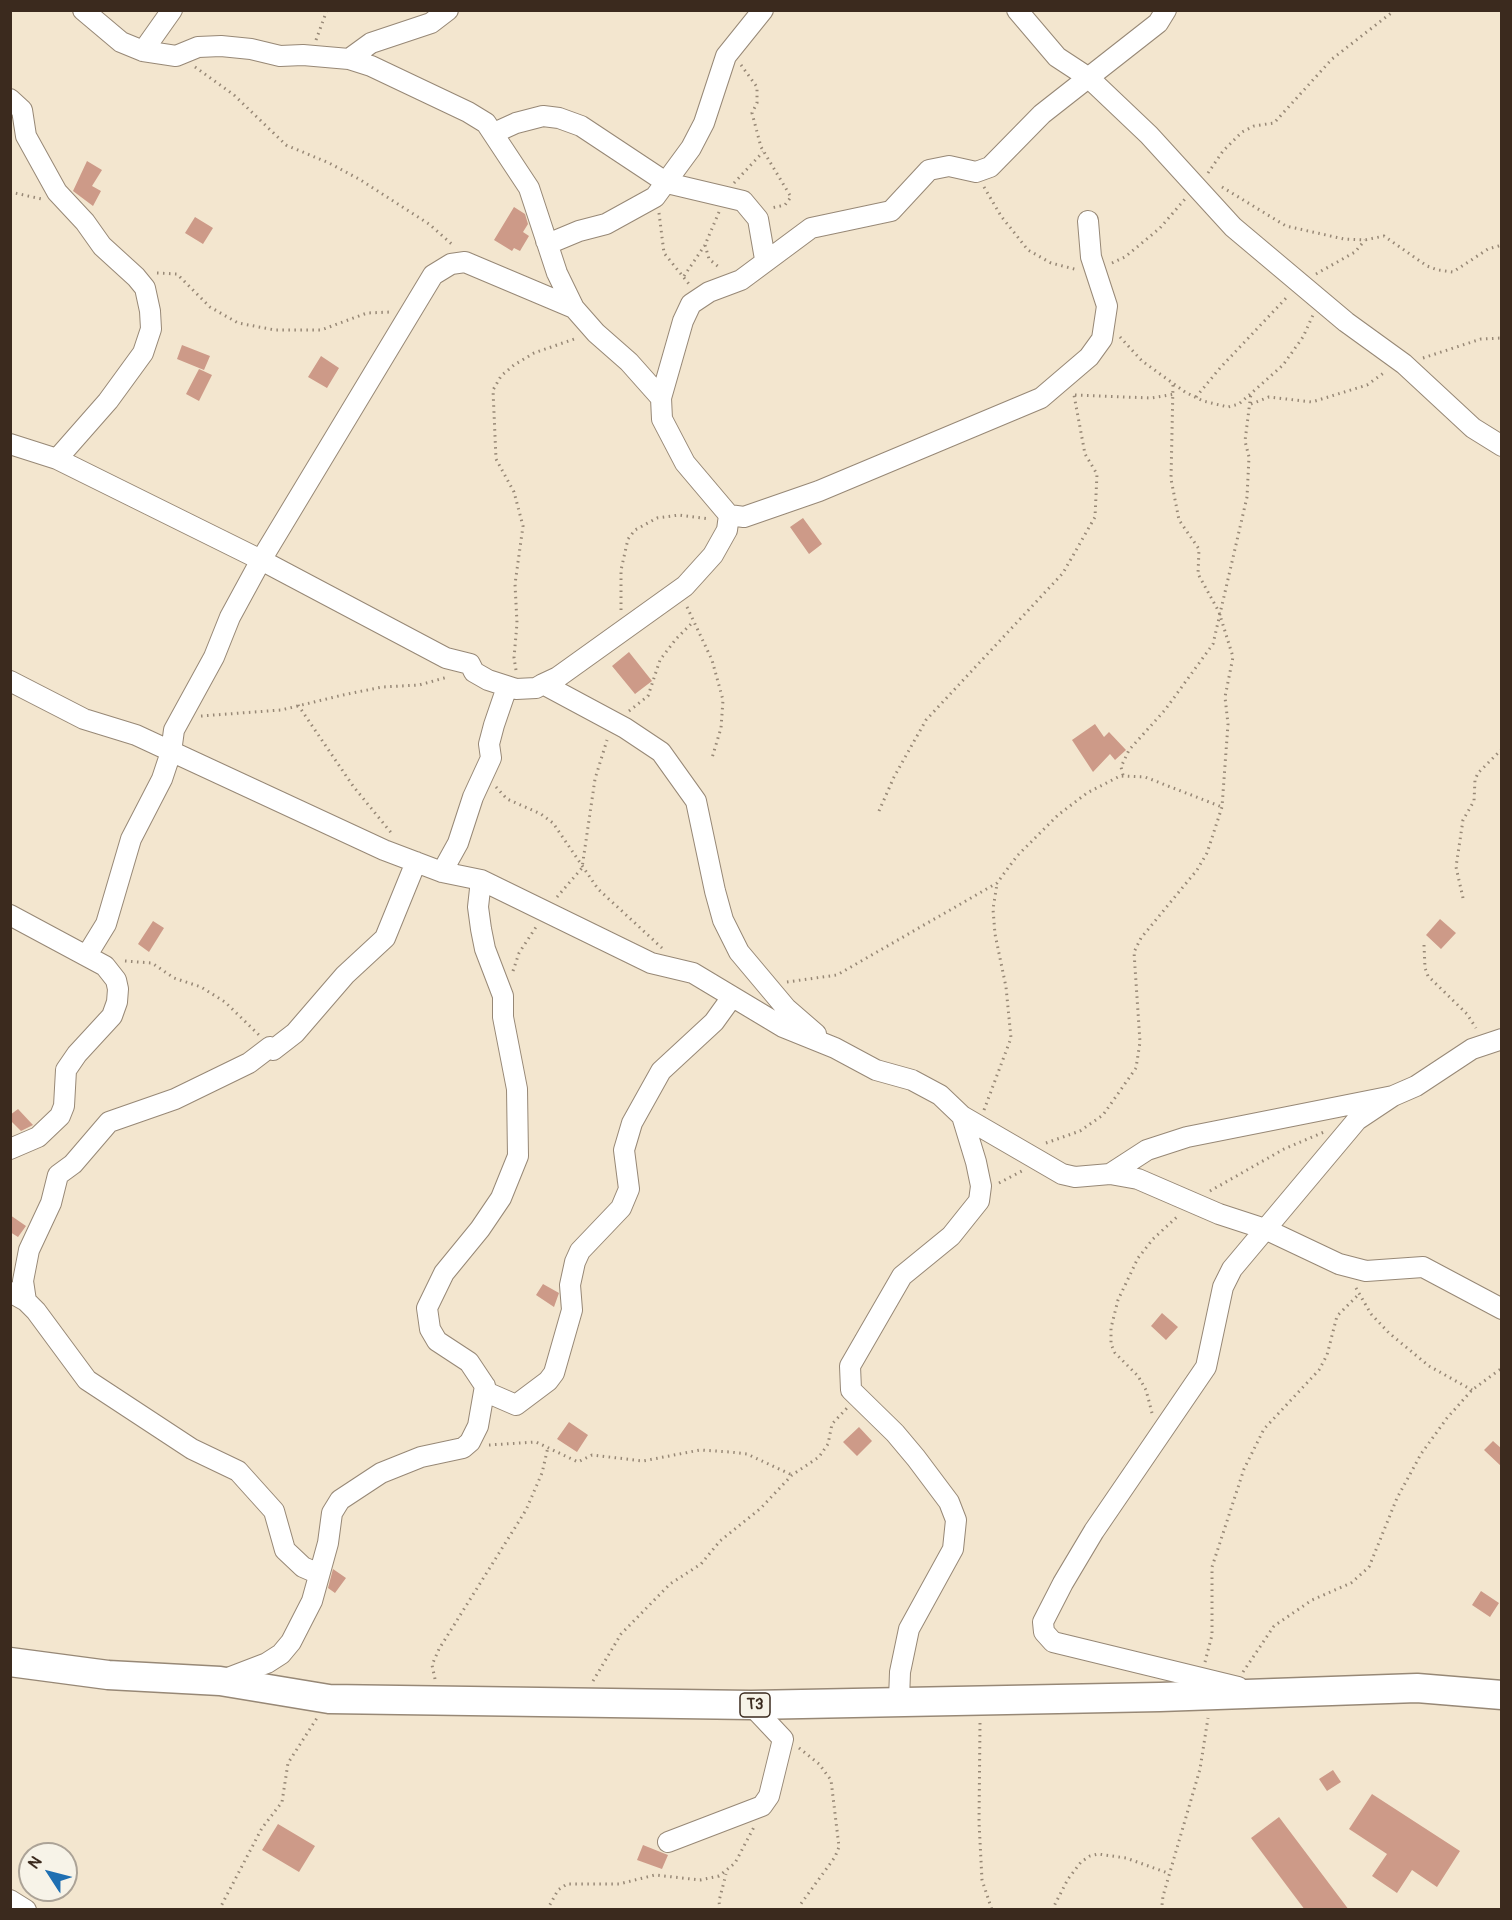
<!DOCTYPE html>
<style>
body{margin:0}
#map{position:relative;width:1512px;height:1920px;overflow:hidden;background:#f3e6cf;font-family:Pangolin,sans-serif}
canvas{display:block}
.frame{position:absolute;inset:0;border:12px solid #3b2a1e;pointer-events:none}
.north{position:absolute;left:18px;top:1842px;width:60px;height:60px;box-sizing:border-box;background:#f7f3e8;border:2px solid #aca397;border-radius:50%;rotate:306deg;font-size:16px;font-weight:700;line-height:24px;text-align:center;color:#3b2a1e}
.north::after{content:'';display:block;margin:auto;width:21px;height:27px;background:#1f6fb2;clip-path:polygon(50% 0,100% 100%,50% 72%,0 100%)}
</style>
<div id="map">
<canvas width="1512" height="1920"></canvas>
<div class="frame"></div>
<div class="north">N</div>
</div>
<script>
const ctx = document.querySelector('canvas').getContext('2d');
ctx.lineJoin = 'round';
function fill(path, color) { ctx.fillStyle = color; ctx.fill(path, 'evenodd'); }
const toPath = rows => new Path2D(rows.map(r => 'M' + r).join(''));
function stroke(path, color, width, dash) { ctx.strokeStyle = color; ctx.lineWidth = width; ctx.lineCap = dash ? 'butt' : 'round'; ctx.setLineDash(dash || []); ctx.stroke(path); }
function label(font, color, halo, rows, align = 'center') {
  ctx.font = font + ' Pangolin,sans-serif'; ctx.lineWidth = 4.5; ctx.setLineDash([]); ctx.textBaseline = 'middle'; ctx.strokeStyle = halo; ctx.fillStyle = color; for (const [text, x, y, turn = 0] of rows) {
    ctx.save(); ctx.translate(x, y); ctx.rotate((+turn || 0) * Math.PI / 180); ctx.textAlign = isNaN(turn) ? turn : align; if (halo) ctx.strokeText(text, 0, 0); ctx.fillText(text, 0, 0); ctx.restore();
  }
}
fill(toPath([
 [87,161,102,170,92,186,101,191,93,206,73,191],
 [514,207,525,214,528,224,523,232,529,236,520,251,514,248,512,251,494,240],
 [195,217,213,228,203,244,185,233],
 [182,345,210,356,204,370,177,359],
 [321,356,339,368,327,388,308,377],
 [199,369,212,375,199,401,186,394],
 [803,518,822,544,809,554,790,527],
 [629,652,652,681,635,694,612,666],
 [1095,724,1104,737,1109,732,1126,750,1115,760,1110,754,1093,772,1072,740],
 [1440,919,1456,933,1441,949,1426,935],
 [153,921,164,928,149,952,138,944],
 [18,1109,33,1125,21,1131,10,1120,10,1115],
 [10,1215,26,1226,18,1237,10,1232],
 [543,1284,559,1293,554,1307,536,1295],
 [1162,1313,1178,1327,1166,1340,1151,1326],
 [569,1422,588,1435,577,1452,557,1439],
 [859,1427,872,1441,857,1456,843,1442],
 [1493,1441,1502,1449,1502,1467,1484,1450],
 [333,1569,346,1578,335,1593,328,1588],
 [1481,1591,1499,1603,1490,1617,1472,1605],
 [1333,1770,1341,1782,1327,1791,1319,1779],
 [1372,1794,1460,1851,1437,1887,1412,1870,1397,1893,1372,1876,1387,1854,1349,1829],
 [1279,1817,1349,1910,1305,1910,1251,1838],
 [278,1824,315,1846,299,1872,262,1850],
 [643,1845,668,1855,662,1869,637,1860]
]), '#cd9a88');
const minor = toPath([
 [83,10,121,42,143,51,176,56,198,47,221,46,251,49,280,56,303,55,349,59,371,66,468,112,486,123,529,188,557,273,574,308],
 [1017,10,1057,57,1089,78,1149,135,1233,227,1346,322,1404,364,1473,428,1502,446],
 [143,51,172,10],
 [349,59,371,43,431,23,448,10],
 [10,99,22,110,26,136,57,192,85,222,102,246,136,277,145,288,150,311,151,329,143,353,108,401,57,459],
 [494,133,516,123,543,116,559,118,581,126,667,183,743,201,758,219,765,259],
 [546,241,555,241,579,231,606,224,655,197,691,148,704,123,726,56,763,10],
 [10,444,57,459,261,560,446,658,470,664,474,672,488,680,516,689,536,688,543,684,625,728,661,752,696,801,715,891,723,920,739,952,786,1008,816,1034],
 [729,515,744,517,819,491,1041,398,1089,357,1102,339,1107,306,1091,257,1088,221],
 [10,681,84,719,136,735,384,850,442,872,481,880,651,963,693,973,783,1027,835,1048,876,1070,912,1080,940,1095,962,1116,976,1162,981,1186,979,1201,951,1236,902,1276,850,1366,851,1390,895,1433,916,1458,949,1502,956,1520,953,1549,909,1629,900,1672,899,1700],
 [543,684,558,677,685,586,713,555,727,530,729,515,685,463,662,419,661,398,683,321,691,304,709,292,741,280,811,228,891,211,929,170,949,166,976,172,990,167,1042,114,1158,23,1166,10],
 [442,872,458,843,473,797,491,758,489,744,494,725,507,687],
 [10,915,105,966,116,980,118,989,117,1002,112,1016,77,1054,66,1070,64,1106,60,1116,38,1137,10,1149],
 [87,955,106,924,131,839,162,779,171,752,174,730,214,657,230,617,261,560,433,275,451,264,465,262,574,308,596,333,629,362,661,398],
 [962,1116,1062,1174,1075,1177,1110,1174,1138,1179,1219,1214,1265,1229,1339,1264,1366,1271,1423,1267,1502,1309],
 [1110,1174,1147,1150,1187,1137,1393,1096,1416,1086,1472,1049,1502,1039],
 [10,1292,26,1301,36,1311,87,1380,192,1449,238,1471,274,1511,285,1550,303,1567,319,1574],
 [26,1301,23,1281,29,1250,51,1203,58,1175,73,1164,109,1122,175,1099,249,1063,270,1047,273,1050,295,1033,345,975,385,938,416,862],
 [485,1386,486,1392,516,1405,548,1381,554,1373,572,1310,570,1285,575,1262,580,1251,621,1208,629,1189,624,1150,632,1123,661,1071,714,1022,732,997],
 [220,1681,267,1663,281,1654,291,1642,312,1601,328,1543,332,1513,340,1500,381,1473,421,1457,463,1448,470,1442,478,1426,485,1386,469,1362,437,1341,430,1329,427,1308,444,1273,480,1229,501,1198,518,1156,517,1089,503,1017,503,996,485,949,481,929,478,907,481,880],
 [1238,1687,1053,1642,1044,1632,1043,1622,1063,1583,1094,1531,1206,1367,1223,1287,1232,1269,1357,1120,1393,1096],
 [668,1842,762,1806,769,1796,783,1739,751,1705],
 [10,1900,26,1910]
]);
const highway = toPath([
 [10,1662,108,1675,220,1681,329,1699,751,1705,1160,1697,1417,1688,1502,1695]
]);
stroke(minor, '#978876', 22);
stroke(highway, '#978876', 31);
stroke(toPath([
 [316,40,327,10],
 [1502,58,1502,80],
 [741,65,757,87,757,103,752,113,761,147,791,197,785,205,771,208],
 [195,67,234,95,286,145,329,163,359,179,429,224,454,246],
 [1208,173,1223,151,1242,132,1254,126,1274,123,1332,59,1395,10],
 [734,183,763,152],
 [984,187,1001,216,1028,250,1051,263,1078,270],
 [1222,187,1286,226,1344,239,1365,240,1384,236,1427,266,1438,270,1453,272,1488,249,1502,245],
 [10,192,42,199],
 [719,212,705,245,709,259,720,268],
 [659,213,664,253,689,284],
 [1112,263,1125,257,1160,228,1185,199],
 [157,273,177,274,210,307,238,323,275,330,321,330,367,313,391,312],
 [1316,274,1355,252,1365,240],
 [684,276,705,245],
 [1120,337,1142,361,1185,392,1203,401,1228,407,1239,404,1283,365,1303,337,1313,315],
 [1423,358,1481,339,1502,338],
 [1075,395,1151,398,1175,394],
 [1196,397,1220,368,1288,296],
 [1251,404,1269,397,1312,402,1367,385,1385,372],
 [687,607,712,660,723,700,721,728,712,758],
 [621,610,621,570,628,539,635,530,657,518,679,515,710,519],
 [516,670,514,658,517,623,515,584,523,526,514,492,496,459,493,390,501,376,514,365,534,353,577,338],
 [298,705,353,786,393,835],
 [629,711,648,696,660,660,676,639,692,623],
 [201,716,281,710,343,695,382,687,419,685,448,677],
 [1123,775,1121,767,1129,750,1165,710,1213,644,1247,497,1249,457,1245,441,1251,393],
 [496,787,507,799,541,814,553,823,598,889,662,948],
 [879,811,894,777,926,720,1063,573,1095,517,1097,474,1085,454,1074,395],
 [557,897,582,868,595,779,607,740],
 [1463,898,1456,867,1463,820,1474,801,1475,780,1478,773,1502,749],
 [1424,945,1425,968,1428,976,1467,1014,1476,1028],
 [125,961,152,963,174,978,201,987,225,1002,259,1035],
 [513,971,519,953,536,927],
 [787,982,837,975,997,883,1017,856,1058,815,1087,793,1120,776,1145,777,1222,807],
 [984,1110,1011,1038,1006,987,995,934,993,909,997,884],
 [1046,1143,1080,1131,1103,1115,1136,1068,1140,1042,1134,952,1141,938,1197,870,1207,853,1222,807,1228,724,1225,697,1233,657,1219,612,1198,574,1199,549,1179,520,1171,479,1173,385],
 [999,1183,1022,1171],
 [1210,1191,1284,1149,1324,1132],
 [1356,1288,1371,1314,1389,1333,1429,1366,1472,1390],
 [1152,1413,1146,1390,1138,1376,1115,1353,1111,1344,1111,1328,1118,1300,1138,1258,1153,1239,1179,1215],
 [489,1445,536,1442,578,1462,592,1455,643,1461,700,1450,730,1452,747,1454,792,1475],
 [1205,1662,1212,1635,1212,1567,1244,1469,1264,1429,1319,1370,1327,1355,1337,1316,1360,1293],
 [1243,1672,1274,1626,1312,1600,1351,1583,1369,1567,1397,1498,1421,1454,1447,1418,1472,1390,1502,1368],
 [435,1679,432,1665,439,1649,526,1510,542,1473,548,1447],
 [593,1681,621,1634,670,1584,701,1564,720,1541,761,1508,792,1475,819,1457,828,1444,832,1424,847,1408],
 [980,1723,979,1822,982,1880,992,1910],
 [799,1748,819,1764,831,1780,839,1847,835,1857,800,1905],
 [219,1910,262,1828,282,1802,288,1763,317,1718],
 [547,1910,558,1890,567,1884,619,1884,655,1875,700,1880,719,1876,735,1863,754,1827],
 [720,1910,719,1901,726,1874],
 [1052,1910,1068,1879,1081,1862,1090,1856,1098,1854,1126,1858,1168,1873],
 [1165,1910,1162,1905,1163,1896,1200,1769,1208,1718]
]), '#978876', 3, [1.5, 4.5]);
stroke(minor, '#fff', 20);
stroke(highway, '#fff', 28);
for (const [x, y, w] of [
 [755,1705,30]
]) { const box = new Path2D(); box.roundRect(x - w / 2, y - 12, w, 24, 4.5); ctx.fillStyle = '#f7f3e8'; ctx.fill(box); stroke(box, '#3b2a1e', 1.5); }
label('bold 15px', '#3b2a1e', null, [
 ["T3",755,1705]
]);
</script>
